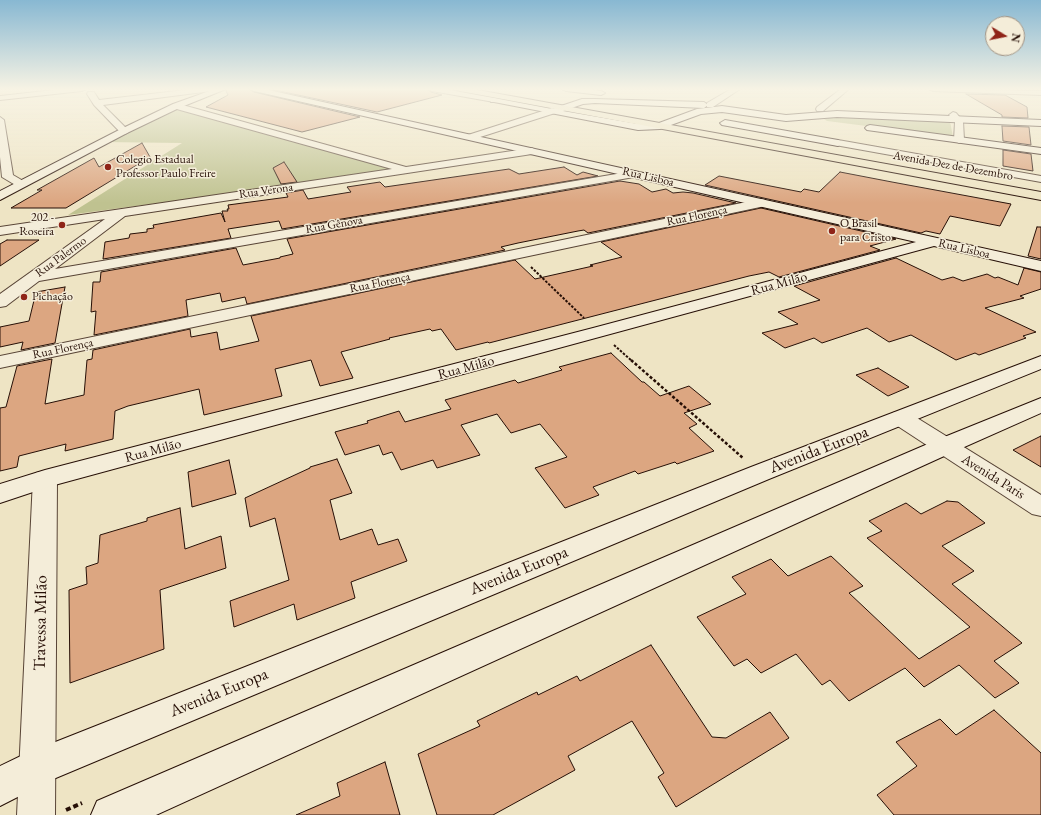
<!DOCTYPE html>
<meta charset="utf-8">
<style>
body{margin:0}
#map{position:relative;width:1041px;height:815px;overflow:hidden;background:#eee4c4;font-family:"EB Garamond",serif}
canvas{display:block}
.north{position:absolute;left:985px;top:16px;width:40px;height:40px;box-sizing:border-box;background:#f4edd9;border:1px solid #a29485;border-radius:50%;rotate:100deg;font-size:11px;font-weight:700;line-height:16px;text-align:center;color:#260f06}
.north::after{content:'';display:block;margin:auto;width:14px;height:18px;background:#8f2418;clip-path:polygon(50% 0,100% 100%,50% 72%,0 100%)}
</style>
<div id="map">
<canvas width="1041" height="815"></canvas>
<div class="north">N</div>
</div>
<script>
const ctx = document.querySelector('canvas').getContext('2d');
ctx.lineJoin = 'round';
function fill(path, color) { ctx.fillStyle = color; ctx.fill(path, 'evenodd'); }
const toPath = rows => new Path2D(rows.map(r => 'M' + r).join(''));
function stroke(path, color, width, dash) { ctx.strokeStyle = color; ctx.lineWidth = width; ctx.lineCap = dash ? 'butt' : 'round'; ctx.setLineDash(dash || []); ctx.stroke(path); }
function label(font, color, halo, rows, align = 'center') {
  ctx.font = font + ' "EB Garamond",serif'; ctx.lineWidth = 3; ctx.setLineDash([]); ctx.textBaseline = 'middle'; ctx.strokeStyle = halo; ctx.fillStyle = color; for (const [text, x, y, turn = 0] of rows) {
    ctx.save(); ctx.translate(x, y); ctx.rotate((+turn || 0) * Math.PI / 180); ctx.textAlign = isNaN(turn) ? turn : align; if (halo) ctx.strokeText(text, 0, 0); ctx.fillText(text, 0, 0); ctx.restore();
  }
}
fill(toPath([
 [176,106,408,170,68,215,182,143,102,142],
 [831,117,950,121,953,137,827,121,824,119]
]), '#bfc290');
const building = toPath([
 [227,89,249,89,254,92,360,117,302,132,206,107,228,95,226,91,227,89],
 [270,89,427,89,431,92,442,95,377,112,270,89],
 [966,94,1005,95,1027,107,1028,118,1002,117,1002,115,966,94],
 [1002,126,1029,127,1031,145,1003,141,1002,126],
 [142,143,150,157,66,208,11,208,42,190,37,190,94,158,99,167,142,143],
 [1003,150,1031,154,1033,171,1003,166,1003,150],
 [284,162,297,182,281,184,273,168,284,162],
 [564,167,577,175,583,172,598,176,282,229,279,221,228,229,231,238,103,259,105,242,129,238,130,234,147,232,147,229,154,228,153,225,221,213,225,222,222,211,228,211,227,209,229,209,228,205,288,197,286,193,303,190,308,199,351,192,347,187,380,182,385,187,509,169,519,174,564,167],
 [840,172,892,182,1011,204,1000,226,950,216,940,234,926,231,921,233,705,185,719,176,801,192,804,189,819,192,840,172],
 [620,181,639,184,652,192,666,189,673,193,683,192,693,193,736,203,588,233,584,230,578,231,518,243,501,247,505,250,247,304,245,297,222,302,220,293,186,300,188,316,94,335,96,311,91,312,93,282,100,282,101,272,236,248,243,265,280,258,280,257,293,254,287,239,620,181],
 [761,208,896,239,870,246,880,250,779,277,769,272,749,276,489,343,488,342,456,350,441,329,432,331,430,329,389,338,390,339,341,352,353,378,320,386,311,360,275,369,282,396,204,415,199,389,128,406,115,411,113,439,65,451,66,444,19,456,17,467,0,471,0,408,6,407,17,366,52,359,45,404,84,395,87,360,92,359,93,350,190,329,191,337,217,332,220,350,259,341,251,316,515,260,535,279,593,266,590,265,622,257,601,242,761,208],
 [1037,227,1041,227,1041,259,1028,256,1037,227],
 [7,240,39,240,0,266,0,244,7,240],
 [896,258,942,280,953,277,963,281,987,274,995,278,998,277,1018,285,1024,268,1041,272,1041,289,1020,296,1024,298,985,308,1036,332,1023,336,1026,338,979,355,975,353,956,360,911,335,889,342,867,328,822,343,814,338,785,348,762,333,798,324,778,312,820,300,794,286,896,258],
 [65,287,55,343,21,350,23,342,0,347,0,327,29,321,36,292,65,287],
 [611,353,642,382,644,382,660,396,689,386,711,404,684,413,697,424,689,428,714,451,677,464,675,462,638,474,635,471,593,487,599,495,565,508,535,468,567,457,540,424,511,433,497,414,461,425,480,455,437,468,433,460,401,470,392,452,383,455,379,445,345,455,335,432,368,423,367,421,399,411,405,422,451,409,445,400,515,380,518,383,562,370,559,367,611,353],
 [878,368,909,387,888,396,856,375,878,368],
 [1041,436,1041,467,1013,450,1041,436],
 [337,459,352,493,330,500,340,540,372,529,378,545,398,539,407,561,351,582,355,598,297,620,294,604,234,627,230,601,289,580,275,518,250,527,245,498,310,468,310,467,337,459],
 [229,460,236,494,192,507,188,472,229,460],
 [947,501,958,502,985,523,942,546,974,571,952,584,1022,643,994,661,1019,683,995,698,959,665,924,687,905,668,849,701,830,680,822,685,796,654,761,673,747,659,734,666,697,617,746,594,732,577,771,559,788,576,831,556,863,586,849,593,919,659,970,627,867,538,882,531,869,521,906,503,921,514,947,501],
 [180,508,185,549,221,536,226,568,160,590,164,649,70,683,69,590,87,584,86,567,98,563,100,535,147,521,147,518,180,508],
 [651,645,712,737,726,738,770,712,789,738,676,807,658,777,664,773,632,721,568,756,575,770,493,815,437,815,418,754,480,726,477,721,537,692,538,695,577,676,580,681,651,645],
 [994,710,1041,753,1041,815,894,815,877,795,917,766,896,742,940,719,956,735,994,710],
 [385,762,400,815,296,815,340,796,337,783,385,762]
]);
fill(building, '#dca681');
stroke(building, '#260f06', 1);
const street = toPath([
 [63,89,86,89,82,91,0,100,0,96,63,89],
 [194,89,215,89,211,91,103,105,129,131,127,133,124,134,121,133,94,105,87,94,88,92,94,92,99,100,194,89],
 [428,89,444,89,494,98,498,100,494,102,432,91,428,89],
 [731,89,740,89,713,107,707,107,707,103,731,89],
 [841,89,849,89,823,111,817,111,816,109,817,107,841,89],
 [929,89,1041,91,1041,95,933,91,929,89],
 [173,104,179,104,406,167,532,148,537,151,532,154,125,216,55,269,634,171,640,174,634,177,39,281,6,306,0,307,0,294,105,219,0,235,0,227,392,169,173,108,173,104],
 [552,108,555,109,556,111,555,113,474,139,468,139,466,137,468,135,552,108],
 [953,112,956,113,963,121,964,140,962,142,959,143,954,140,955,122,949,115,953,112],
 [0,117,4,120,13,175,25,182,27,184,25,186,17,186,2,177,0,157,0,117],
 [838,140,1041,176,1041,182,835,145,833,143,838,140],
 [761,199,765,200,767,203,765,206,0,368,0,356,761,199],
 [901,411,909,413,1041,495,1041,516,1032,514,893,423,890,418,893,413,901,411],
 [45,471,54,473,57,479,55,815,17,815,33,479,36,473,45,471]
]);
const secondary = toPath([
 [215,89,226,89,179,108,127,133,0,200,0,191,121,129,173,104,215,89],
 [250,89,264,89,1041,261,1041,271,934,246,51,486,0,503,0,484,45,470,593,328,916,242,254,91,250,89],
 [562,89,585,89,601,91,605,93,601,95,566,91,562,89],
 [491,98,494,98,552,109,582,99,595,99,704,102,708,105,704,108,595,103,583,104,563,111,638,124,659,123,697,109,722,106,786,115,837,111,1041,120,1041,126,837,117,786,121,722,112,701,114,660,129,638,130,494,102,491,102,490,100,491,98],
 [725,120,838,140,843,143,838,146,722,125,720,123,725,120],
 [870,125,1041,148,1041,154,867,130,865,128,867,126,870,125],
 [1041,356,1041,369,769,479,51,780,0,806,0,766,25,754,751,467,1041,356],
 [1041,398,1041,413,953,452,156,815,91,815,97,801,937,440,1041,398]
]);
const highway = toPath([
 [456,89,472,89,1041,192,1041,200,460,91,456,89]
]);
stroke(street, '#584436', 2);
stroke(secondary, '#260f06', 2);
stroke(highway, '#260f06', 2);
stroke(toPath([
 [531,267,584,318],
 [614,345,632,361]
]), '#260f06', 2, [2.5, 1.5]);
stroke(toPath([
 [631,360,743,458]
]), '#260f06', 2.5, [3, 2]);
stroke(toPath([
 [66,810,82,803]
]), '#260f06', 4, [5, 3]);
fill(street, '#f4edd9');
fill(secondary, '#f4edd9');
fill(highway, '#eee4c4');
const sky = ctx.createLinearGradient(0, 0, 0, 203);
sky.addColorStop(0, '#88b8d2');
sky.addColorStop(0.44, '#f7f3e4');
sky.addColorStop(1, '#f7f3e400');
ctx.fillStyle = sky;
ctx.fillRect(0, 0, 1041, 203);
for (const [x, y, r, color] of [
 [108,167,4,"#8f2418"],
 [62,225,4,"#8f2418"],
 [832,231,4,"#8f2418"],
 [24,297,4,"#8f2418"]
]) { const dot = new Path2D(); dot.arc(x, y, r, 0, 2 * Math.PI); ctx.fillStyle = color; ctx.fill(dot); stroke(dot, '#f4edd9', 1.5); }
label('12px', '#260f06', '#f4edd9', [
 ["Colegio Estadual",116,160],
 ["Professor Paulo Freire",116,174],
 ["202 -",54,218,"right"],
 ["Roseira",54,232,"right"],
 ["O Brasil",840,224],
 ["para Cristo",840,238],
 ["Pichação",32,297]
], 'left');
label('12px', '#260f06', '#f4edd9', [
 ["Avenida Dez de Dezembro",953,166,10],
 ["Rua Lisboa",648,177,13],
 ["Rua Verona",266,191,-8],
 ["Rua Florença",697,216,-12],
 ["Rua Gênova",334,225,-10],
 ["Rua Lisboa",964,249,13],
 ["Rua Palermo",61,257,-36],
 ["Rua Florença",380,283,-12],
 ["Rua Florença",63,349,-12]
]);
label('14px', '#260f06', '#f4edd9', [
 ["Rua Milão",779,284,-15],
 ["Rua Milão",466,368,-15],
 ["Rua Milão",153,451,-15],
 ["Avenida Paris",993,477,32]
]);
label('17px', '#260f06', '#f4edd9', [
 ["Avenida Europa",819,450,-21],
 ["Avenida Europa",519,571,-22],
 ["Travessa Milão",41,623,-89],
 ["Avenida Europa",219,693,-22]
]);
</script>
